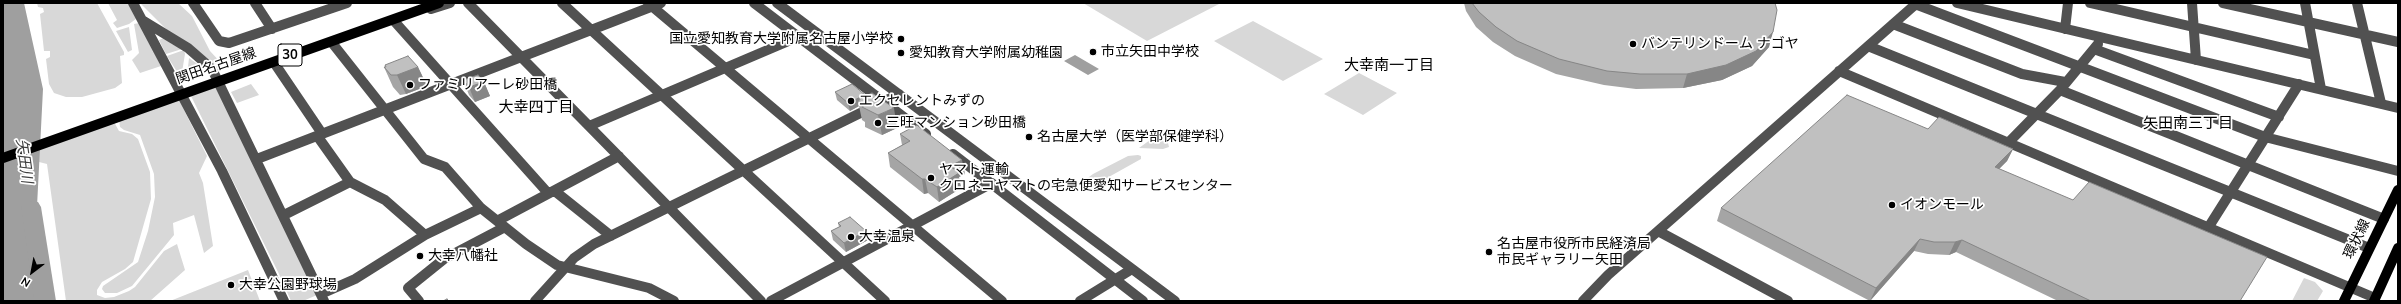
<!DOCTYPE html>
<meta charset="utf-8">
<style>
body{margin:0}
#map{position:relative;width:2401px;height:304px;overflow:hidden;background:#fff;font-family:Mulish,sans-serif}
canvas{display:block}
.frame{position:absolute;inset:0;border:4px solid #000;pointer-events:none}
.north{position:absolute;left:12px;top:252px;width:40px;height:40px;-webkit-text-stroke:3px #fff;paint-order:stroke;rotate:212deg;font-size:11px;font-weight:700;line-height:16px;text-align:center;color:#000}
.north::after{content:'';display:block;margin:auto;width:14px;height:18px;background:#000;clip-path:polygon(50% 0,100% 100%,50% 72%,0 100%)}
</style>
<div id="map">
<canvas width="2401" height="304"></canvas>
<div class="frame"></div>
<div class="north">N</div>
</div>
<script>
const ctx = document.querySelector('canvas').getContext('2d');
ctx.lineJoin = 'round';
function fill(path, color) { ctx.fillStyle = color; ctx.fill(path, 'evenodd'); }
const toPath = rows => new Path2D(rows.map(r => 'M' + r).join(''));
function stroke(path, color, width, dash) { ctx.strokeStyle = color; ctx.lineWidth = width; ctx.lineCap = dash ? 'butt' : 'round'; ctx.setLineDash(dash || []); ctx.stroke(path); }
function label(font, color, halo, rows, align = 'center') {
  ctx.font = font + ' Mulish,"Noto Sans JP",sans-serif'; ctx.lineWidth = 3.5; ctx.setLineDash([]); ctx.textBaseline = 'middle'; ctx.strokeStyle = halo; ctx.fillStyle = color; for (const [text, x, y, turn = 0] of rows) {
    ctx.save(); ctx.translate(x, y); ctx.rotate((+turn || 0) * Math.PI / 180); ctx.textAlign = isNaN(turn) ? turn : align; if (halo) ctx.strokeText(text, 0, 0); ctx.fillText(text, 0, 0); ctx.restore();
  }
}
fill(toPath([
 [37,3,97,3,124,52,124,55,120,56,122,83,115,88,82,97,66,97,54,93,49,84,46,59,50,57,50,51,44,51,40,14,44,12,43,8,38,7],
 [108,3,128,3,136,19,129,24,117,28,113,23,117,20],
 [140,3,178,3,192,16,210,51,223,65,218,66,167,30],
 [1083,3,1221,3,1147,41],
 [1253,21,1323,59,1283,81,1214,41],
 [139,23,161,66,140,73,132,60,139,53,134,24],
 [129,27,132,50,128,52,116,31],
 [164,38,172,44,182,49,166,54,159,40],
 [184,50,185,54,181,78,167,56],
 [189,58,206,70,187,76],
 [1359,73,1397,93,1363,115,1324,94],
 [251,84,259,95,237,103,231,92],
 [216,87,317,295,303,301,291,301,279,274,191,96],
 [178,98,207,156,199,173,203,183,213,246,204,253,194,215,173,223,174,235,132,286,117,293,105,293,102,289,103,286,138,262,148,231,155,197,154,174,140,135,124,130,120,127,119,120],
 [114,122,119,131,132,134,138,139,150,172,151,199,133,262,125,269,102,282,97,290,97,295,105,298,114,297,129,291,135,287,164,251,177,244,185,270,150,301,66,301,47,164,39,162,35,151],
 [1150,140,1161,140,1168,143,1169,147,1163,149,1139,148],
 [1138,155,1141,156,1141,159,1089,188,1085,184,1085,180,1093,174,1128,156],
 [248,270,260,301,170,301],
 [2304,278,2315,282,2323,291,2317,301,2292,301]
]), '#d8d8d8');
fill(toPath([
 [3,3,24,3,43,89,34,265,51,301,3,301],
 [1075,55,1099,69,1088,75,1064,61]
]), '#9f9f9f');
fill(toPath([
 [31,201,38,202,41,207,56,301,34,301,21,207,24,202,31,201]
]), '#9f9f9f');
stroke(toPath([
 [133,3,222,171,284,301],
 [193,3,219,41,229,43,347,3],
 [255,3,272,29],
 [468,3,761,301],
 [562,3,885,301],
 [648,3,1002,301],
 [754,3,926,134],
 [777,3,1175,301],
 [1957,3,2398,108],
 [2090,3,2314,55],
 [2192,3,2196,60],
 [2223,3,2398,42],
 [2305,3,2321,89],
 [2357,3,2381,103],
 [1915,4,2265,137,2398,171],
 [431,9,450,3],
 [142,20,188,48,212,69,324,301],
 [395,22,547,192,556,192,611,236],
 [1893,24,2022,74,2065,82],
 [2065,29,2068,3],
 [333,44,424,159,445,167,481,208,526,244,557,265,649,288,674,301],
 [1868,46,2369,248],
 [2094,49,2279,117],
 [275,64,321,132,318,137,350,182,385,200,425,235],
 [1839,71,2375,298],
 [2060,90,2384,219],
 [589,126,798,37],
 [2008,143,2060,90,2098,44],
 [953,154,1143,301],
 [257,159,661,3],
 [284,215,350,182],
 [497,221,619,156],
 [2208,228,2299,84],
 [1658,231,1788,301],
 [321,294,355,279,425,235,481,208],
 [419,301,408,288,444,259,505,227],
 [535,301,574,258,594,244,899,94],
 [771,301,992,183],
 [1080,301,1132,269],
 [1583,301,1608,275,1917,3]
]), '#515151', 10);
stroke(toPath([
 [3,158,439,3],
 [2344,301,2398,190],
 [2374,301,2398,248]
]), '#000', 10);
fill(toPath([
 [1464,3,1775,3,1769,47,1752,66,1722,80,1683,88,1636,89,1604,85,1556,74,1515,56,1493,42,1476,27,1466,11],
 [385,65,418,67,427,86,406,94,400,95,393,87,384,67,386,67],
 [463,80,484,82,490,96,475,102,469,95],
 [835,92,865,95,865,96,897,128,882,135,865,127,865,122,862,120,859,106,850,111,837,100],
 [1928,129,2013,149,2007,161,1999,169,2240,301,2058,301,1956,252,1949,255,1928,254,1914,251,1870,301,1717,221,1721,208],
 [900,134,965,174,959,177,961,188,939,202,928,193,924,194,890,167,888,153,902,145],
 [838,223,868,240,846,252,833,240,831,231,839,227]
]), '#a5a5a5');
fill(toPath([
 [1773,32,1769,47,1752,66,1722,80,1683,88,1687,74],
 [418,67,427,86,406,94,397,75],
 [484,82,490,96,475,102,469,87],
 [865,95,867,103,858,100,859,106,850,111,848,103],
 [894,108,897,128,882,135,878,115],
 [2013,149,2007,161,1989,179,1995,167],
 [962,160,965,174,959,177,961,188,939,202,937,187,950,166],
 [922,179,925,179,928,193,924,194],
 [866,231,868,240,846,252,844,243],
 [1920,239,1914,251,1870,301,1876,288],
 [1962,240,1956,252,1949,255,1955,242]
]), '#868686');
const building = toPath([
 [1472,3,1775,3,1777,10,1773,32,1756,51,1726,65,1687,74,1640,74,1607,71,1559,59,1517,41,1496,27,1479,12,1472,3],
 [408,56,418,67,397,75,391,75,384,67,386,67,385,65,408,56],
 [478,75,484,82,469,87,463,80,478,75],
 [852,84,865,95,848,103,835,92,852,84],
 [872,93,894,108,878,115,862,107,865,105,858,100,872,93],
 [1847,95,1928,129,1939,117,2013,149,1995,167,2073,200,2089,182,2267,257,2240,301,2091,301,1962,240,1955,242,1934,242,1920,239,1876,288,1721,208,1847,95],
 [917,125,962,160,950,166,959,173,937,187,925,179,922,179,888,153,910,141,900,134,917,125],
 [850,217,866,231,844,243,831,231,841,226,838,223,850,217],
 [447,299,449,301,443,301,447,299]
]);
fill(building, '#c0c0c0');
stroke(building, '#868686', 1);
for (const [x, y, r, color] of [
 [901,39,4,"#000"],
 [1633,44,4,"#000"],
 [1093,52,4,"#000"],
 [901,53,4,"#000"],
 [410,85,4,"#000"],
 [851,101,4,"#000"],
 [878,123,4,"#000"],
 [1029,137,4,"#000"],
 [931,178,4,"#000"],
 [1892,205,4,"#000"],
 [851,237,4,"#000"],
 [1489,252,4,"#000"],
 [420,256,4,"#000"],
 [231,285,4,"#000"]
]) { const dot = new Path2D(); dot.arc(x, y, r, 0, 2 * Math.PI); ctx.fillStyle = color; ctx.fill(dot); stroke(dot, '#fff', 1.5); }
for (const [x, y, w] of [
 [290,55,24]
]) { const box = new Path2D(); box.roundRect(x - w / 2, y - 11, w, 22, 3); ctx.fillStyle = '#fff'; ctx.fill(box); stroke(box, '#000', 1); }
label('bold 13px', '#000', null, [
 ["30",290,55]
]);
label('14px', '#000', '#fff', [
 ["国立愛知教育大学附属名古屋小学校",893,39,"right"],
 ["バンテリンドーム ナゴヤ",1641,44],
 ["市立矢田中学校",1101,52],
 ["愛知教育大学附属幼稚園",909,53],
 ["ファミリアーレ砂田橋",418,85],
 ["エクセレントみずの",859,101],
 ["三旺マンション砂田橋",886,123],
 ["名古屋大学（医学部保健学科）",1037,137],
 ["ヤマト運輸",939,170],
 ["クロネコヤマトの宅急便愛知サービスセンター",939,186],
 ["イオンモール",1900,205],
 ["大幸温泉",859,237],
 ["名古屋市役所市民経済局",1497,244],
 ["市民ギャラリー矢田",1497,260],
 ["大幸八幡社",428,256],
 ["大幸公園野球場",239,285]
], 'left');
label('14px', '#000', '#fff', [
 ["関田名古屋線",216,66,-19],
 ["環状線",2357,239,-64]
]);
label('15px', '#000', '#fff', [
 ["大幸南一丁目",1389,65],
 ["大幸四丁目",536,107],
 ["矢田南三丁目",2188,123]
]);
label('italic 15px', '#404040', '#fff', [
 ["矢田川",24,161,82]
]);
</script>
